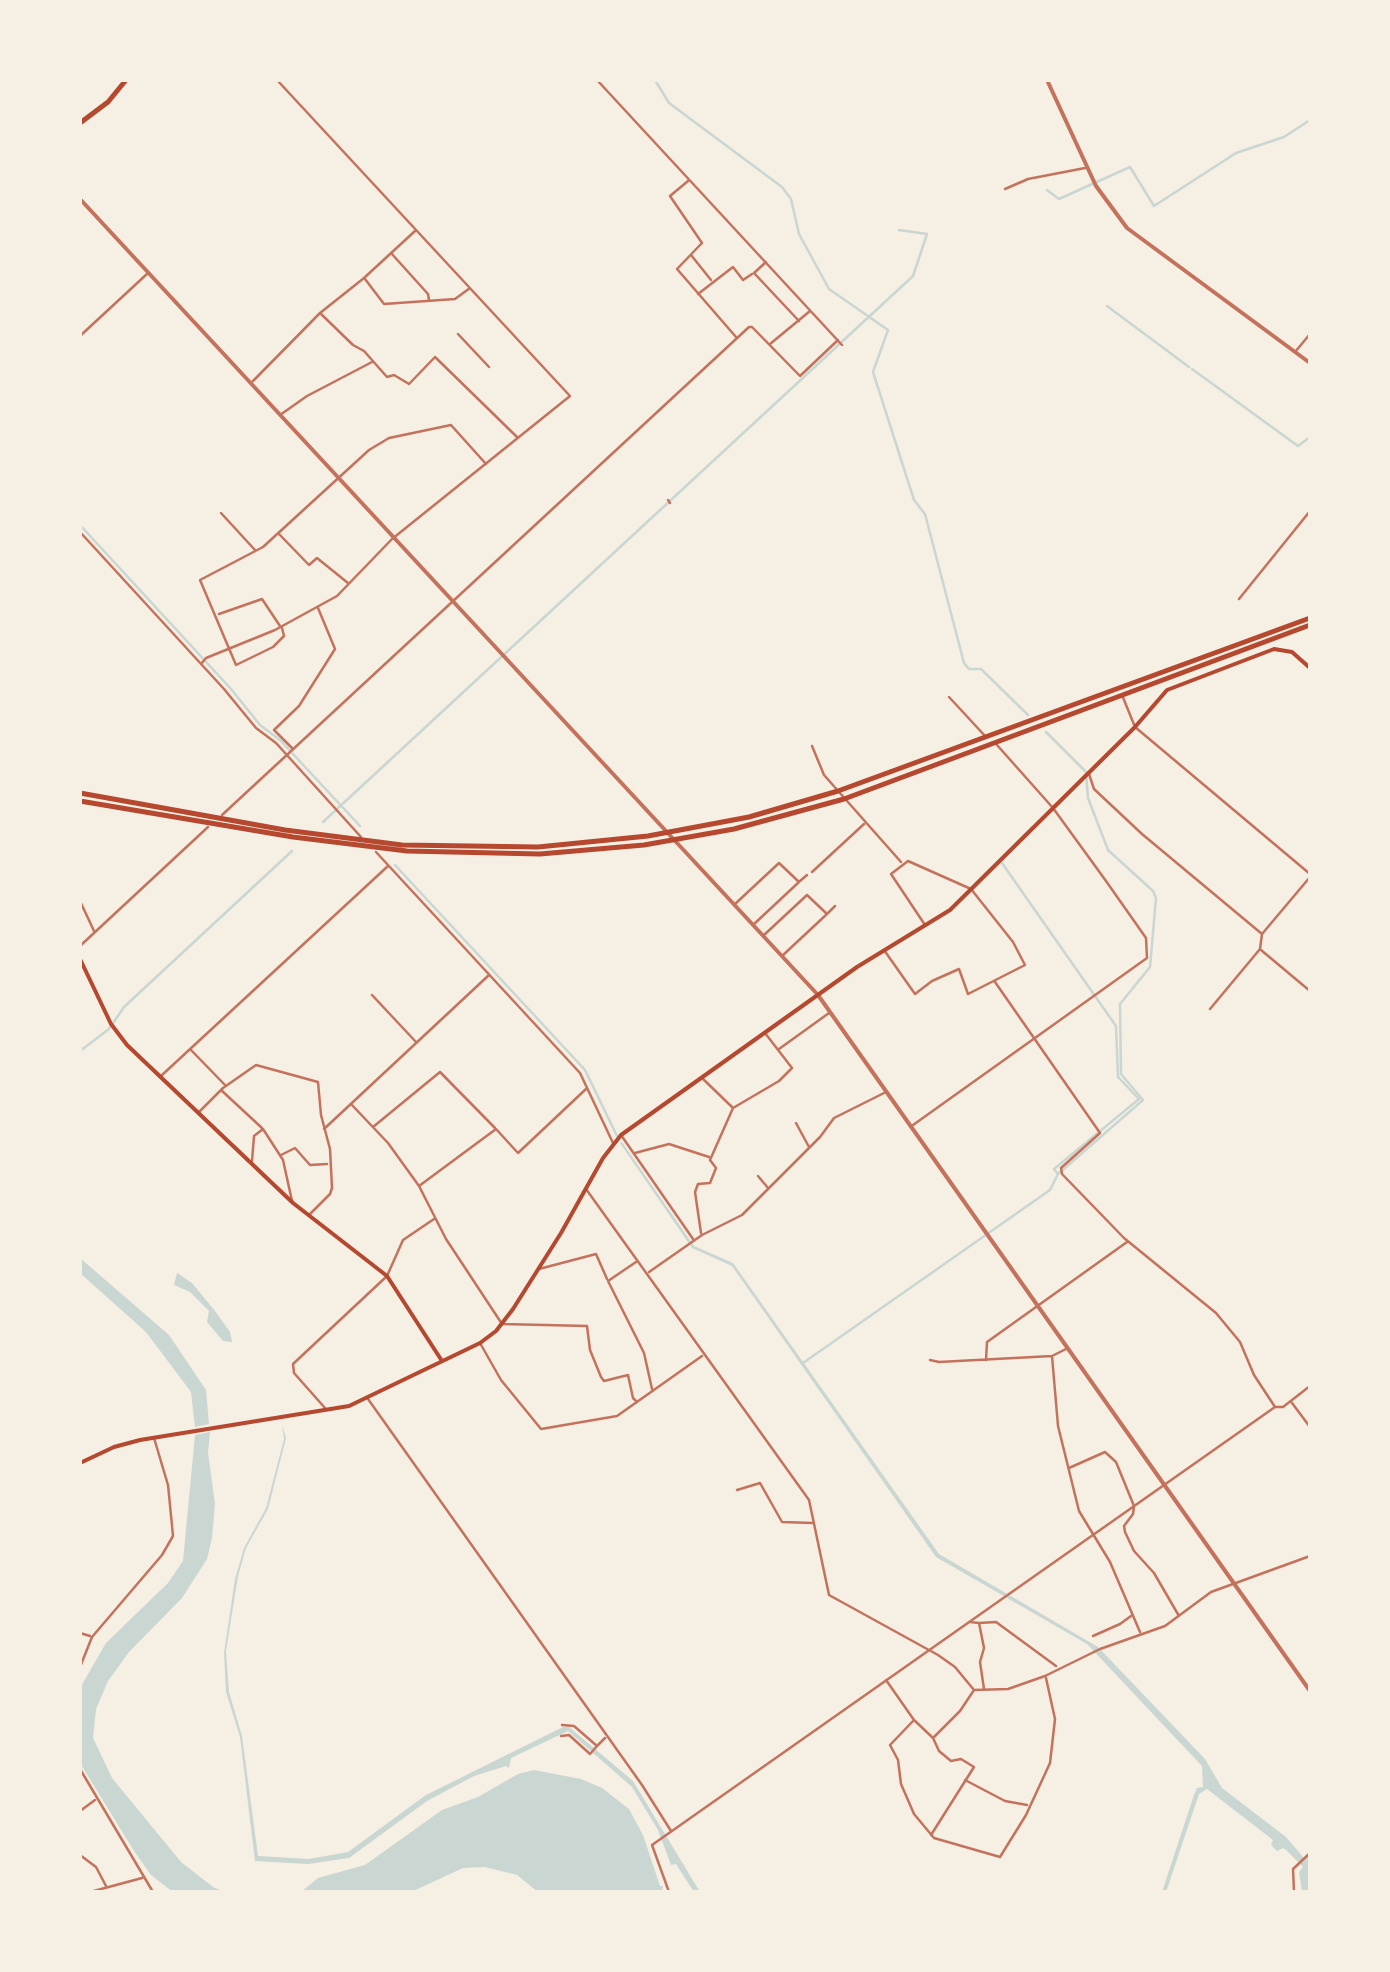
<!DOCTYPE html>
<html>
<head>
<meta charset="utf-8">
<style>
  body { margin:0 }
  #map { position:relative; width:1390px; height:1972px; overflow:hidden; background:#f6efe4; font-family:"DejaVu Sans",sans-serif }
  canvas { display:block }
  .frame { position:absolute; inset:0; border:82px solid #f6efe4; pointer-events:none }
</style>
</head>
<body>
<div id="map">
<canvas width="1390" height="1972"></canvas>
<div class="frame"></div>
</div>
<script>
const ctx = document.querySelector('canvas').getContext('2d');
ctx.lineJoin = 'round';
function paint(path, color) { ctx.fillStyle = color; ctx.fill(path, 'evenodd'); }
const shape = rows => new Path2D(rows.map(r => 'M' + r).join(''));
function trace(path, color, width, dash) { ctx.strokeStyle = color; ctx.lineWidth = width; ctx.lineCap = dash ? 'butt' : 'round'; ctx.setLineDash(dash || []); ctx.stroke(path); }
const water = shape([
  [622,1142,694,1246,733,1263,939,1554,1098,1647,1205,1759,1222,1788,1286,1837,1303,1857,1310,1856,1310,1892,1302,1892,1299,1872,1303,1867,1286,1850,1283,1848,1277,1851,1271,1845,1273,1840,1207,1789,1199,1794,1166,1892,1162,1892,1194,1795,1197,1788,1203,1787,1202,1766,1087,1644,936,1557,732,1266,692,1248,620,1143],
  [80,1258,169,1335,206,1390,209,1424,195,1427,191,1392,146,1332,80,1273],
  [177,1273,192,1283,215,1311,230,1332,232,1342,223,1341,207,1322,209,1311,190,1292,174,1285],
  [282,1425,286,1438,268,1509,246,1548,238,1576,226,1651,229,1692,242,1736,258,1856,309,1859,348,1852,426,1795,563,1727,569,1727,633,1781,700,1892,694,1892,676,1864,671,1865,658,1830,632,1787,568,1731,511,1758,509,1768,506,1766,474,1776,427,1801,349,1858,308,1864,255,1861,240,1737,226,1692,224,1653,235,1579,244,1548,266,1508,284,1439],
  [210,1432,208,1453,215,1504,212,1538,207,1559,182,1598,129,1652,108,1681,96,1709,93,1738,112,1778,181,1862,213,1887,225,1892,173,1892,151,1875,134,1851,80,1763,80,1688,106,1643,168,1583,183,1561,195,1435],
  [534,1770,581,1779,602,1788,629,1809,643,1835,660,1886,663,1886,662,1892,538,1892,517,1875,485,1867,463,1868,411,1892,301,1892,318,1878,365,1865,442,1810,478,1797,518,1774]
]);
const stream = shape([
  [655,80,669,103,782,187,791,199,799,234,829,289,888,330,873,372,914,500,925,514,964,663,969,669,981,669,1028,715],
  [1047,190,1059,199,1130,167,1154,206,1236,153,1284,137,1310,120],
  [1107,306,1189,367],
  [1192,369,1298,446,1310,437],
  [80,525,231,689,260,725,280,740,360,826],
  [1046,732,1086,772,1088,798,1108,850,1153,891,1156,898,1150,967,1120,1004,1121,1074,1143,1100,1058,1174],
  [323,822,913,276,927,234,899,230],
  [395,865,585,1070,617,1136],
  [80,1051,109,1029,124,1007,292,851],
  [803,1363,1050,1190,1058,1174,1054,1169,1139,1099,1118,1077,1116,1026,1002,863]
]);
const minor = shape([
  [597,80,842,345],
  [688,181,670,196,702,243,677,269,736,337],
  [1005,189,1028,179,1085,168],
  [391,253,428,294,429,300],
  [691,255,711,280],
  [766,262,754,273,799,321],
  [365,279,384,304,455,299,470,288],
  [698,294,733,267,743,280,752,274],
  [320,313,353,345,364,351,387,377,394,375,409,384,435,357,517,437],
  [458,334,489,367],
  [80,336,148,273],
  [770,344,810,311],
  [1295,352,1310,334],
  [253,381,320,313,364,278,415,231],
  [280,415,307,396,372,362],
  [668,500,670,503],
  [221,513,255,550],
  [80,532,224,689,256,728,276,743,361,837],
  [279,534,309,565,317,558,348,583],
  [1239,599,1310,511],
  [219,614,262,599,280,626],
  [282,628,284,636,273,647,236,665,200,580,263,547,369,450,389,438,451,425,486,464],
  [201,664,206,658,275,630,337,596,392,539,570,396,277,80],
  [1122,695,1135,727,1310,874],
  [949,697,986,737],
  [812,746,824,775,901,862],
  [292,748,274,730,299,706,335,649,318,608],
  [1089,774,1094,789,1142,834,1262,934],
  [222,815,749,327,752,327,800,376,838,340],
  [376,852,580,1073,613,1143],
  [812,872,864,824],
  [800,881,807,875],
  [80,901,94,931],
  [735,904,779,863,799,882,753,925],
  [828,913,835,906],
  [764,935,807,895,827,914,782,956],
  [80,946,208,827],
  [884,950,915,994,932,981,959,969,968,994,1025,965,1013,942,971,889,908,861,891,874,925,925],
  [1261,950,1310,991],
  [995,982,1100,1133,1061,1168,1062,1174,1124,1238,1216,1313,1240,1342,1254,1375,1275,1407],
  [372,995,416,1042],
  [1210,1009,1260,949,1262,934,1310,877],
  [190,1049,225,1085],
  [779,1049,829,1013],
  [162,1075,388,866],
  [702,1078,732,1107],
  [221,1090,262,1128],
  [351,1104,388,1143,419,1186,446,1239,502,1324,587,1326,590,1350,601,1377,604,1381,628,1375,633,1398,637,1402],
  [199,1112,223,1088,256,1065,318,1082,321,1115,330,1149,332,1188,330,1194,309,1215],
  [796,1123,809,1147],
  [913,1125,1147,958,1146,938,1106,881,1053,808,997,745],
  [373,1127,440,1072,495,1128],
  [324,1129,489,975],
  [621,1135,693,1239],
  [635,1153,669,1144,709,1157],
  [281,1155,295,1148,310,1165,327,1164],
  [252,1161,254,1136,263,1129,283,1160,292,1201],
  [758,1176,768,1188],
  [419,1186,496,1129,518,1153,586,1089],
  [586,1189,809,1500,829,1595,938,1655,955,1667,974,1690,1008,1689,1045,1676,1100,1649,1165,1626,1211,1592,1310,1556],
  [701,1233,695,1192,698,1184,710,1183,716,1168,710,1160,733,1108,779,1081,792,1068,765,1033],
  [636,1262,608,1281,644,1353,652,1389],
  [539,1269,596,1254,607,1279],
  [649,1272,702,1235,742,1215,820,1137,834,1118,886,1092],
  [480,1343,501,1380,541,1429,617,1416,702,1356],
  [1052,1356,1058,1426,1079,1511,1110,1562,1140,1632],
  [930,1360,939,1362,1052,1356,1066,1349],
  [986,1360,987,1342,1127,1242],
  [368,1399,642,1785,671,1831],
  [1292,1403,1310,1427],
  [325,1408,294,1373,293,1364,387,1276,403,1240,434,1219],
  [1069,1468,1105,1452,1116,1462,1134,1506,1133,1514,1124,1526,1125,1532,1134,1551,1154,1573,1179,1616],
  [737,1490,760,1483,782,1522,813,1523],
  [970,1622,979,1623,984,1648,980,1662,984,1689],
  [979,1623,996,1622,1056,1666],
  [80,1633,90,1636],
  [1093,1636,1120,1624,1131,1616],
  [80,1667,92,1637,162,1555,173,1536,168,1485,154,1438],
  [886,1680,914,1720,933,1738,939,1751,951,1761,961,1759,974,1767,931,1835],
  [914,1720,890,1745,898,1760,901,1784,914,1814,934,1838,1000,1857,1026,1815,1050,1763,1055,1719,1046,1678],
  [562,1725,574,1726,597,1746,605,1738],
  [561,1736,569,1735,590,1754,597,1746],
  [934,1737,960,1711,974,1690],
  [80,1769,153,1892],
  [965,1780,1005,1801,1027,1805],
  [80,1811,95,1800],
  [80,1855,96,1867,106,1886],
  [90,1892,142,1878],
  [669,1892,652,1845,1275,1407,1283,1407,1310,1386],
  [1294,1892,1293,1869,1310,1853]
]);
const tertiary = shape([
  [1047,80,1096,186,1127,228,1310,363],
  [80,199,818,995,1310,1691]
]);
const secondary = shape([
  [80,959,111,1024,127,1045,293,1203,387,1276,442,1361],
  [80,1463,114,1447,140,1440,349,1406,480,1343,496,1331,513,1309,561,1233,603,1158,621,1135,857,967,950,910,1135,727,1167,690,1274,649,1292,652,1310,668]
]);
const primary = shape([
  [80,123,108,102,126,80]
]);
const trunk = shape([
  [80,793,285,830,402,845,538,847,648,836,749,817,838,791,1310,618],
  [80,801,293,837,407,851,540,854,644,845,734,829,844,799,1310,625]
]);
paint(water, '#c9d6d2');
trace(stream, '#c9d6d2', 2.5);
trace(minor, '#c5725c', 2.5);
trace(tertiary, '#c5725c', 4);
trace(secondary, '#b5482f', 4);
trace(primary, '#b5482f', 5);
trace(trunk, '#b5482f', 5);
</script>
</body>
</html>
